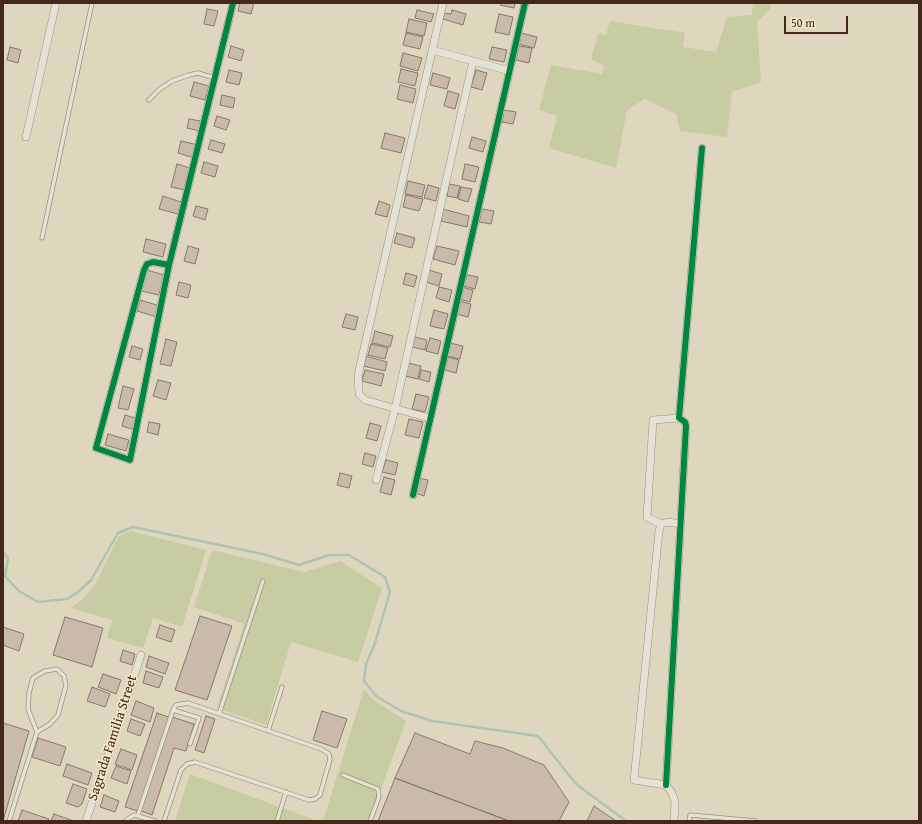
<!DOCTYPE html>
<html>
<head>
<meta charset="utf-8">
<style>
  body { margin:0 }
  #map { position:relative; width:922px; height:824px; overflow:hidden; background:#dfd7bd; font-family:"Gentium Book Plus",serif }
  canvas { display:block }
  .frame { position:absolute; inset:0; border:4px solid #45281b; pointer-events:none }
  .scale { position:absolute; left:784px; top:16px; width:64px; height:18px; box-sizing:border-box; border:2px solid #45281b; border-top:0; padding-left:5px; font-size:12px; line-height:14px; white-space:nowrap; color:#45281b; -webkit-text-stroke:3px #f4eaca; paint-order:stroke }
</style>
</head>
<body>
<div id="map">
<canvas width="922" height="824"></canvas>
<div class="frame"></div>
<div class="scale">50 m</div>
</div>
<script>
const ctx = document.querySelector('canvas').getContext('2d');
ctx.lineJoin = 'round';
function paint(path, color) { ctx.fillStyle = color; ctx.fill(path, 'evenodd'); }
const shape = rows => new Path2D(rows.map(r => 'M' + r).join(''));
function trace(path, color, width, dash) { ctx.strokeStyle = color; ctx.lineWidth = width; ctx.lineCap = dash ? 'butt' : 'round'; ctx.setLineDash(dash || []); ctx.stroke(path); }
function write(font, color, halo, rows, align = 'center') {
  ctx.font = font + ' "Gentium Book Plus",serif'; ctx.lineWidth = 3; ctx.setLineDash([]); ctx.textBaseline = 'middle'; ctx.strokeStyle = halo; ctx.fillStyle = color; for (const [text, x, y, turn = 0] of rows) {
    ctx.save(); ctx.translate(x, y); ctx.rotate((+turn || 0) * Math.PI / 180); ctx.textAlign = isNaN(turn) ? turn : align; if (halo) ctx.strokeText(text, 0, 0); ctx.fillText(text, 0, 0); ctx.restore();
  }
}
const green = shape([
  [753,3,772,3,770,9,757,22,761,82,732,92,727,137,680,131,676,114,645,99,627,110,616,168,549,148,557,116,539,110,551,65,602,74,604,66,591,59,598,33,606,35,610,21,685,33,683,47,716,52,727,17,752,15],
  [131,531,206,550,182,627,153,618,143,648,107,638,112,620,71,608,84,598,96,583,119,536],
  [212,550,304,572,340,561,382,588,358,662,291,642,266,725,217,708,244,624,194,607],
  [364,689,374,700,406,721,369,821,323,821],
  [190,774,318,821,175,821]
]);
const stream = shape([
  [3,552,8,558,5,576,19,591,38,602,67,599,78,592,91,580,118,533,133,527,263,554,299,565,329,555,349,555,385,577,390,592,374,646,366,664,364,681,376,696,401,711,432,721,538,736,576,784,626,821]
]);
const building = shape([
  [240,3,254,3,251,14,238,11,240,3],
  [501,3,515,3,514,8,500,5,501,3],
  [207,9,218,11,214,26,204,24,207,9],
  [417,10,434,14,431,22,415,18,417,10],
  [452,10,466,14,463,25,443,19,444,13,451,14,452,10],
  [499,14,513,17,509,35,495,32,499,14],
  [409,19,427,23,424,36,406,32,409,19],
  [406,33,423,37,420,49,403,45,406,33],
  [521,33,537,37,534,48,519,44,521,33],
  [231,46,244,50,241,61,228,57,231,46],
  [519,46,532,48,529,63,516,60,519,46],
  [10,47,21,50,18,63,7,60,10,47],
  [492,47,507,50,504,62,489,59,492,47],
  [403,53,422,58,418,71,400,66,403,53],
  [401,69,418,73,415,86,398,82,401,69],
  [229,70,242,73,239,85,226,82,229,70],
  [476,70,487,73,482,90,471,87,476,70],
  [433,73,450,78,447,89,430,85,433,73],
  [194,82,209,86,205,100,190,96,194,82],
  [400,85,416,89,413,103,397,99,400,85],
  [448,91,459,94,455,109,444,106,448,91],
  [222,95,235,98,233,108,220,105,222,95],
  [504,110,516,112,513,124,502,122,504,110],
  [217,116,230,120,226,130,214,126,217,116],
  [189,119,206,122,204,132,187,128,189,119],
  [385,133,405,138,401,153,381,148,385,133],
  [472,137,486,141,483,152,469,148,472,137],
  [211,140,225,144,222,153,208,149,211,140],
  [181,141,198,145,194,158,178,153,181,141],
  [204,162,218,166,215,177,201,173,204,162],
  [177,164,190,168,184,190,171,187,177,164],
  [465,164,479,167,475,182,462,179,465,164],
  [408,181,425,185,422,197,405,194,408,181],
  [449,184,460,186,457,198,447,196,449,184],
  [428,185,439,188,436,201,424,198,428,185],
  [461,187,472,189,468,202,458,199,461,187],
  [406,195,423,199,419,211,403,207,406,195],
  [163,196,181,202,178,214,159,209,163,196],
  [379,201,390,205,387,217,375,214,379,201],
  [196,206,208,209,205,220,193,216,196,206],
  [443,209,469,216,467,227,441,221,443,209],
  [482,209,494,211,491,224,479,222,482,209],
  [397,233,415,238,412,248,394,243,397,233],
  [146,239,166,244,163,257,143,252,146,239],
  [188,246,199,249,195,264,184,261,188,246],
  [437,246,459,251,455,265,433,259,437,246],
  [147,270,164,275,159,295,141,291,147,270],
  [429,270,442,274,439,286,426,282,429,270],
  [406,273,417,276,414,287,403,284,406,273],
  [467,275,478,277,475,289,464,286,467,275],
  [179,282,191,285,188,298,176,295,179,282],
  [439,287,452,290,449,302,436,298,439,287],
  [462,287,473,290,470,302,459,299,462,287],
  [140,300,160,306,157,317,137,311,140,300],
  [459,301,471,304,468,317,456,314,459,301],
  [434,310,448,314,444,329,430,326,434,310],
  [346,314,358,317,355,330,342,327,346,314],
  [375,331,393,336,390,347,372,343,375,331],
  [415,337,427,340,425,350,412,347,415,337],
  [430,338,441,341,438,354,426,351,430,338],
  [166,339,177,342,171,366,160,364,166,339],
  [450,343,463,346,460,359,447,356,450,343],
  [371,344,388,348,385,359,368,355,371,344],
  [132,346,143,349,140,360,129,357,132,346],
  [366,356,387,362,385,371,363,366,366,356],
  [448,357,459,360,456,373,445,370,448,357],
  [408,363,421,366,418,379,405,376,408,363],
  [365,370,384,374,381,386,362,381,365,370],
  [421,370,431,372,429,382,419,379,421,370],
  [158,380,171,383,166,400,153,396,158,380],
  [123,386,134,389,128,410,118,408,123,386],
  [416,394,429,397,425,412,412,409,416,394],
  [125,415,138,419,135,430,122,426,125,415],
  [409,419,423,422,419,438,405,435,409,419],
  [149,422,160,424,158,435,147,432,149,422],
  [370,423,381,426,377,441,366,438,370,423],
  [108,434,129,440,126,451,105,445,108,434],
  [365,453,376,456,373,467,362,464,365,453],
  [386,460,398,463,395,475,382,472,386,460],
  [340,473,352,476,349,488,337,485,340,473],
  [384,477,395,480,391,495,380,492,384,477],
  [418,478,428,480,424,496,415,493,418,478],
  [200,616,232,626,207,700,175,690,200,616],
  [65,617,103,628,92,667,53,655,65,617],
  [160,625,175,630,171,642,156,637,160,625],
  [3,627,24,634,19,651,3,645,3,627],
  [123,650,135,654,132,665,120,661,123,650],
  [149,656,169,663,165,674,146,667,149,656],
  [146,671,163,677,159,688,143,683,146,671],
  [103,674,121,680,116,694,98,687,103,674],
  [92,687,110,694,105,707,87,701,92,687],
  [136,701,154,708,150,722,131,715,136,701],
  [322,711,347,719,337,748,313,740,322,711],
  [157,713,169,717,138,811,125,807,157,713],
  [206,716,215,719,204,753,195,750,206,716],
  [172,717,194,724,186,751,174,748,152,815,141,811,172,717],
  [131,719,145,724,140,736,127,731,131,719],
  [3,723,29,731,3,821,3,723],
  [415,733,470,754,475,741,503,748,544,765,569,802,559,821,509,821,395,778,415,733],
  [38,738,66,747,60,766,32,757,38,738],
  [121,749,137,755,132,770,115,764,121,749],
  [67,764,92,773,88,785,63,776,67,764],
  [116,766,131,771,127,784,111,778,116,766],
  [395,778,509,821,378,821,395,778],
  [73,784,87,789,82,804,78,807,66,803,73,784],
  [104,795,119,801,115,812,100,807,104,795],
  [594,806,616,821,587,821,594,806],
  [22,810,49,819,48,821,18,821,22,810],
  [54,814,74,821,51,821,54,814]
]);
const service = shape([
  [149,100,160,89,172,81,189,75,198,73,215,78],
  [42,238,92,3],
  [219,714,263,581],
  [268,731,282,687],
  [343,775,378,789,379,797,370,821],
  [138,815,173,710,199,718,190,744],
  [9,821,37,732,50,724,58,715,66,685,64,676,57,669,45,671,33,678,29,693,28,709,37,732],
  [125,821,134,815,155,821],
  [164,821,181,770,187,764,195,762,309,800,315,799,320,795,330,759,329,754,321,749,188,703,176,705,173,710],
  [277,821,286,792],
  [689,821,690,815,756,821]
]);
const minor = shape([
  [432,50,510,71],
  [26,137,56,3],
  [169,265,153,262,147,264,144,270,96,448,130,460,169,265,233,3],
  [429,418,365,400,359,394,358,375,443,3],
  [376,480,395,409,473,61],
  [413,495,525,3],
  [661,524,647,517,653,420,679,418],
  [666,785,686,426,685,422,679,418,702,148],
  [86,821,141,655],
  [674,821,675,802,672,793,666,785,634,780,659,531,661,524,668,522,681,524]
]);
const cycleway = shape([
  [169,265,153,262,147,264,144,270,96,448,130,460,169,265,233,3],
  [413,495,525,3],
  [666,785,686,426,685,422,679,418,702,148]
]);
const streetNames = [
  ["Sagrada Familia Street",113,738,-72]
];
paint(green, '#c7cca3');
trace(stream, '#aec4b3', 2.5);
paint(building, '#cabaaa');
trace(building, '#837a6c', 1);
trace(service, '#999180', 5);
trace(minor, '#999180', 8);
trace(service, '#e5e1d4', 3.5);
trace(minor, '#e5e1d4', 7);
trace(cycleway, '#00873e', 6);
write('14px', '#45281b', '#f4eaca', streetNames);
</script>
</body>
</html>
